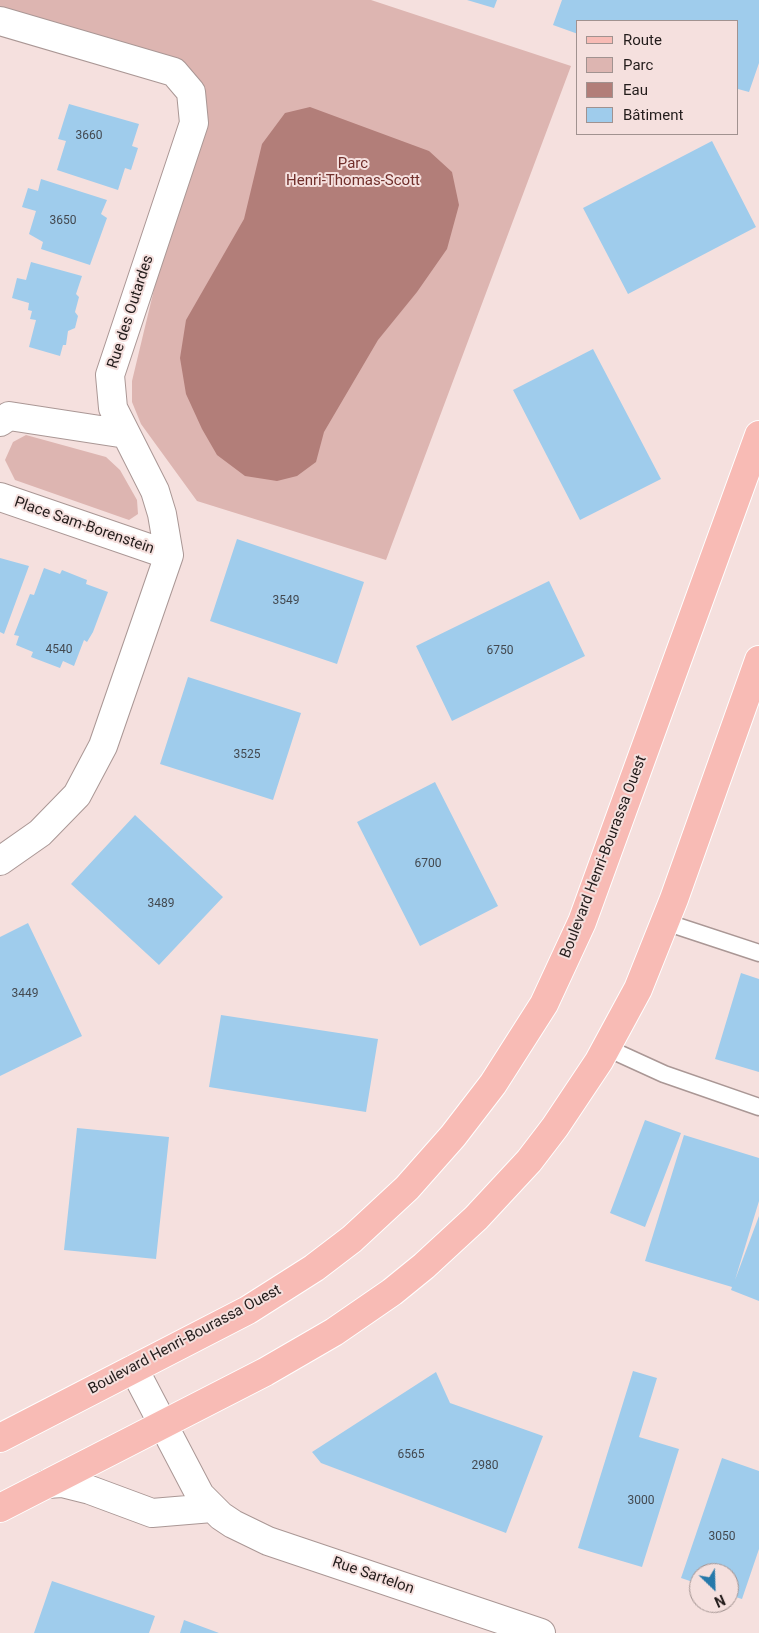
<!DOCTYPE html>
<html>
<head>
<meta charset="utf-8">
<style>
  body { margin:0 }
  #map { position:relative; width:759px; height:1633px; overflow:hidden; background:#f5e0de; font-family:Roboto,sans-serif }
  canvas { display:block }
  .legend { position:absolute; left:576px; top:20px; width:162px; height:115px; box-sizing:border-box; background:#f5e0de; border:1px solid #a19290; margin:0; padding:6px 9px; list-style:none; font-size:15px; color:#241d1c }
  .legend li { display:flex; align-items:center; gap:10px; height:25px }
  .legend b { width:25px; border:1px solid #a19290 }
  .north { position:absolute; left:689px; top:1563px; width:50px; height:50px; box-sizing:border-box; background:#f5e0de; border:1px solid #a19290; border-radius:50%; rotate:156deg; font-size:14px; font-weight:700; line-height:20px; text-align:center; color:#241d1c }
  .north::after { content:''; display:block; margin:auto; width:18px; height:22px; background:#2679aa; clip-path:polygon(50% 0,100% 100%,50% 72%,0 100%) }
</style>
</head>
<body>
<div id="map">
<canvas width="759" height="1633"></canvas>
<ul class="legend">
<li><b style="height:6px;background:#f8bbb5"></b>Route</li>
<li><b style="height:14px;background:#ddb5b1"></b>Parc</li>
<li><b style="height:14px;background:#b27e79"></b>Eau</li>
<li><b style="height:14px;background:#9fccec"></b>Bâtiment</li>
</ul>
<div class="north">N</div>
</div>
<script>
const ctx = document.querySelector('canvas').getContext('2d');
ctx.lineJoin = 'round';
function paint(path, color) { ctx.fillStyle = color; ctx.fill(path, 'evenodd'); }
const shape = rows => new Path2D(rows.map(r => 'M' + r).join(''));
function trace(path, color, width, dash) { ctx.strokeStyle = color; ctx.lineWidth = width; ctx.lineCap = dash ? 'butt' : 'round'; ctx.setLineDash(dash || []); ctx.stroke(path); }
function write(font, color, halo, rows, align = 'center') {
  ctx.font = font + ' Roboto,sans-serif'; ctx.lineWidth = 4; ctx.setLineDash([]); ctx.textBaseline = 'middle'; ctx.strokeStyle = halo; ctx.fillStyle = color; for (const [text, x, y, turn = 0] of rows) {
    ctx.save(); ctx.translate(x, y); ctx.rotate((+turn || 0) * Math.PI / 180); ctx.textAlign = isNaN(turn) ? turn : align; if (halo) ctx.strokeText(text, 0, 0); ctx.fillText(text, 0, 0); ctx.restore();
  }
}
const green = shape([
  [0,0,371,0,571,66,386,560,197,501,141,424,132,402,132,381,194,123,191,92,0,21],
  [26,435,106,457,120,470,137,500,138,514,129,520,15,480,5,460,13,442]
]);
const water = shape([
  [310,107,429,151,452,172,459,205,447,249,417,292,378,340,324,432,316,462,297,476,277,481,245,476,217,455,202,429,186,394,180,358,186,320,244,219,262,144,285,113]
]);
const building = shape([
  [467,0,497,0,494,8],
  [562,0,759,0,759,63,749,92,738,89,738,21,578,21,578,34,553,25],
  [69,104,139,124,132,146,138,148,131,170,125,168,118,190,57,170,66,141,58,139],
  [712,141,756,227,628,294,583,208],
  [41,179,107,200,101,214,107,218,90,265,41,249,43,242,29,234,36,211,22,207,28,188,38,191],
  [31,262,82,276,76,294,79,297,75,312,78,316,75,328,68,331,66,345,63,345,60,356,29,347,36,320,30,319,32,311,28,310,29,303,12,298,17,278,26,280],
  [593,349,661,479,580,520,513,390],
  [237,539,364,582,337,664,210,621],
  [0,558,29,566,4,634,0,632],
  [44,568,60,574,62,570,87,580,86,584,108,592,93,632,87,642,84,640,74,666,63,661,60,668,31,657,33,652,16,645,19,636,14,635,30,594,34,595],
  [549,581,585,656,452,721,416,646],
  [188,677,301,713,273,800,160,764],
  [435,782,498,906,420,946,357,822],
  [135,815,223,897,159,965,71,884],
  [28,923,82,1036,0,1076,0,937],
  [741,973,759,979,759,1072,715,1059],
  [221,1015,378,1039,366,1112,209,1087],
  [645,1120,681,1133,645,1227,610,1213],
  [77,1128,169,1137,156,1259,64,1250],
  [684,1135,759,1158,759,1201,735,1280,759,1216,759,1301,731,1290,732,1287,645,1261],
  [633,1371,657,1378,639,1437,679,1449,642,1567,578,1548],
  [436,1372,450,1403,543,1436,506,1533,321,1463,312,1452],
  [722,1458,759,1471,759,1549,742,1599,729,1595,729,1573,699,1573,699,1584,681,1578],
  [52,1581,155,1616,149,1633,34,1633],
  [184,1620,219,1633,180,1633]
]);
const lane = shape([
  [665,922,759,953],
  [607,1048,664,1074,759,1107]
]);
const street = shape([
  [0,21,174,72,191,92,194,123,110,375,113,408,155,491,162,514,169,555,103,746,77,795,40,833,0,861],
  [0,422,9,416,126,434],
  [0,497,169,555],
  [134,1369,200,1495,221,1516,233,1524,268,1541,541,1633],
  [47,1484,62,1483,90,1490,152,1513,212,1508]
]);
const primary = shape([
  [0,1438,248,1310,314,1268,352,1239,407,1188,453,1136,493,1084,544,1004,582,922,759,435],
  [0,1508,265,1372,334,1332,392,1292,424,1266,476,1218,529,1161,555,1127,599,1061,638,989,674,899,759,660]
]);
const numberNames = [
  ["3660",89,136],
  ["3650",63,221],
  ["3549",286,601],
  ["4540",59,650],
  ["6750",500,651],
  ["3525",247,755],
  ["6700",428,864],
  ["3489",161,904],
  ["3449",25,994],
  ["6565",411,1455],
  ["2980",485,1466],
  ["3000",641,1501],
  ["3050",722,1537]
];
const parkNames = [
  ["Parc",353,164],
  ["Henri-Thomas-Scott",353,181]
];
const streetNames = [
  ["Rue des Outardes",131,312,-72],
  ["Place Sam-Borenstein",84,526,19],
  ["Boulevard Henri-Bourassa Ouest",604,857,-69],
  ["Boulevard Henri-Bourassa Ouest",185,1340,-28],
  ["Rue Sartelon",373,1576,19]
];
paint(green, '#ddb5b1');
paint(water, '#b27e79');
paint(building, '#9fccec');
trace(lane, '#aa9795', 19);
trace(street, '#aa9795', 30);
trace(primary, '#fff', 30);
trace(lane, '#fff', 16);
trace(street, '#fff', 28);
trace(primary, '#f8bbb5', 28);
write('12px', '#434950', null, numberNames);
write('15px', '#712f2b', '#f5e0de', parkNames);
write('15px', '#241d1c', '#f5e0de', streetNames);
</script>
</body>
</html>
